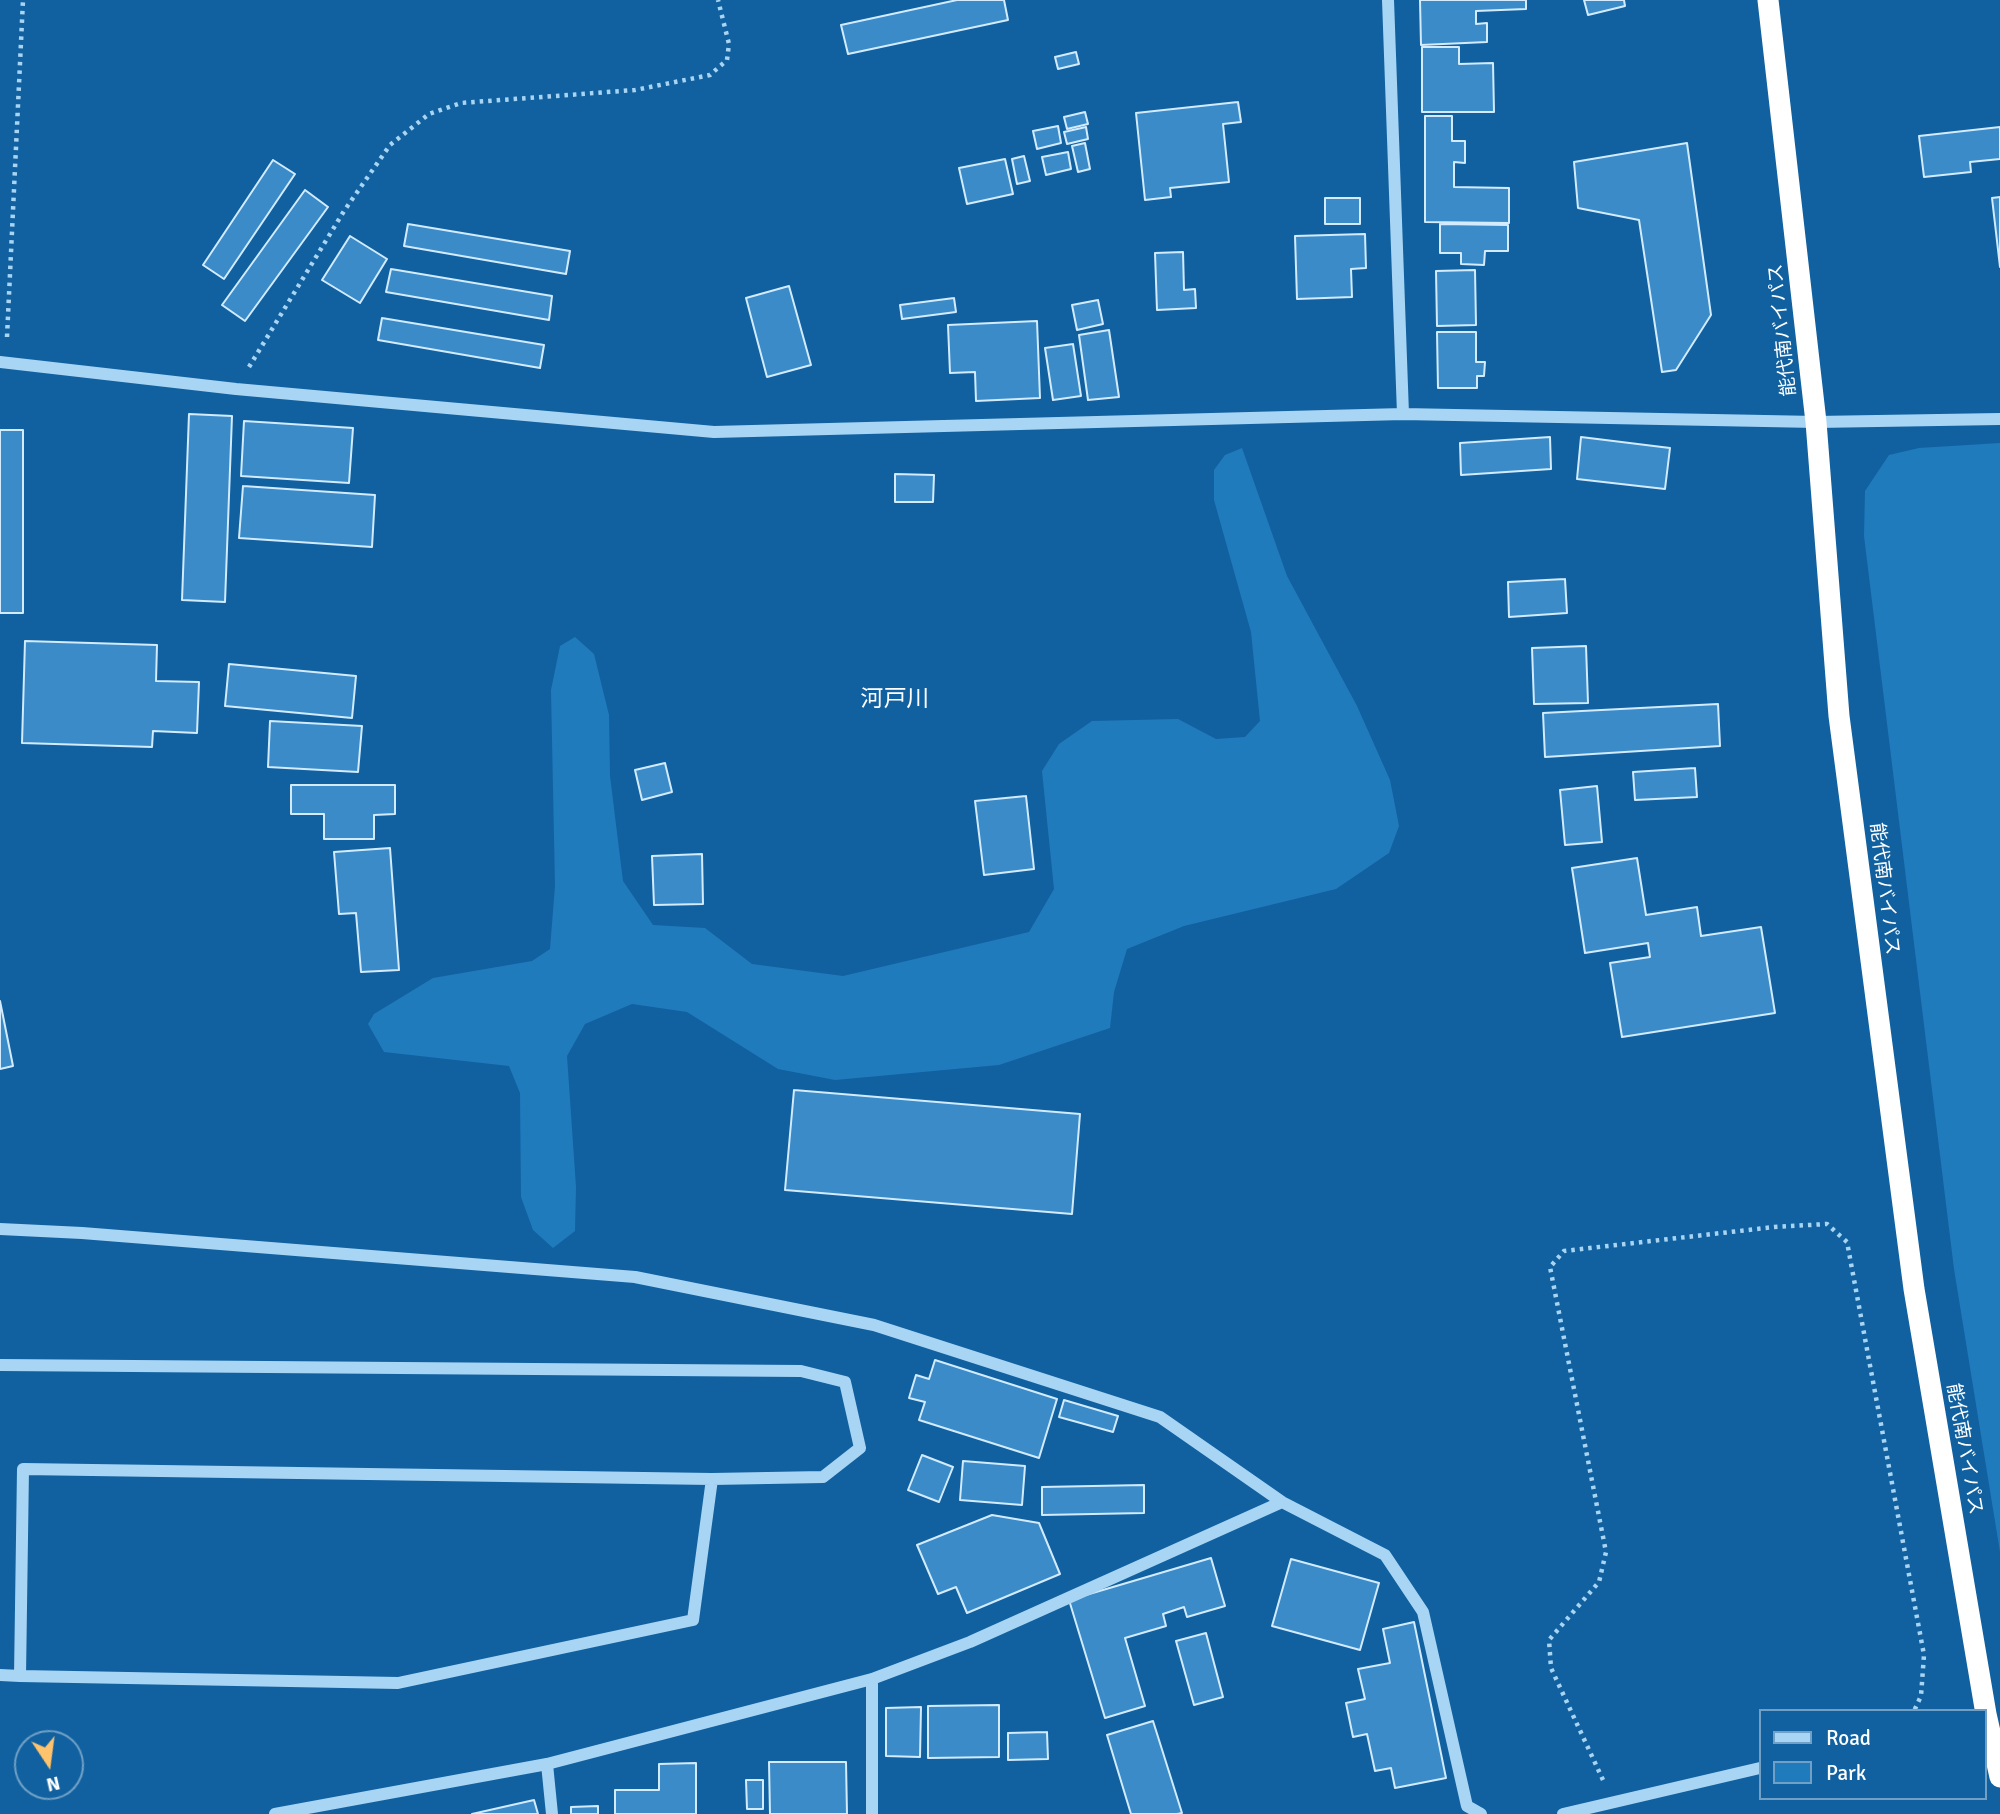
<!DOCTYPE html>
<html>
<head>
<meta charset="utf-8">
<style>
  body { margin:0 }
  #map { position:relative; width:2000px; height:1814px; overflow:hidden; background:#1161a0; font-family:Signika,sans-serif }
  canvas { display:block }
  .legend { position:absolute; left:1759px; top:1709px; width:228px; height:91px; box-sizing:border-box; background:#1161a0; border:2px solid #70a0c6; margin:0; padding:9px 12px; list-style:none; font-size:21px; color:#fff }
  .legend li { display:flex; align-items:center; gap:14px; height:35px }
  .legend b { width:35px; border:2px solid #70a0c6 }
  .north { position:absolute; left:14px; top:1730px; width:70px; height:70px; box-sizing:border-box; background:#1161a0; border:2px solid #70a0c6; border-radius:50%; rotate:167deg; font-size:19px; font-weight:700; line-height:28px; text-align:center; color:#fff }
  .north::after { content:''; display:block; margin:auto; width:24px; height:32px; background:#ffc26d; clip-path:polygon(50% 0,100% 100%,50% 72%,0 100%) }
</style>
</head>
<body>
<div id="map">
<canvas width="2000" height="1814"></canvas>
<ul class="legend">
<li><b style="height:9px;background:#a9d5f5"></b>Road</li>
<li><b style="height:19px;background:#207bbd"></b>Park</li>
</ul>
<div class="north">N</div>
</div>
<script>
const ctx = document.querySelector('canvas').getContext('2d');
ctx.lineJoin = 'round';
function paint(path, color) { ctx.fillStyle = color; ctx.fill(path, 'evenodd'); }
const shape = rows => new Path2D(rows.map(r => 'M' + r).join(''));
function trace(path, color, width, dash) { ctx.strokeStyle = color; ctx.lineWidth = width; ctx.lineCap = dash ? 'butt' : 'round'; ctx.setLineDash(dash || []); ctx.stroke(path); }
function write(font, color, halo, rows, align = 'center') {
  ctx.font = font + ' Signika,"Noto Sans JP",sans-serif'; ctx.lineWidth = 5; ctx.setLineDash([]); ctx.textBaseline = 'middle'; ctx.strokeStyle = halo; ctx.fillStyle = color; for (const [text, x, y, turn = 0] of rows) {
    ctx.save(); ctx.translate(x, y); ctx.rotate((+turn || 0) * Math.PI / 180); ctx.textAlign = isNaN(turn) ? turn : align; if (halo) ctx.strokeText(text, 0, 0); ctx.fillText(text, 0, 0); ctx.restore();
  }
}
const green = shape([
  [2000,443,2000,1552,1954,1269,1864,536,1865,491,1889,455,1919,448],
  [1242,448,1287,576,1357,706,1390,780,1399,826,1389,853,1336,889,1184,926,1127,949,1114,992,1110,1028,999,1065,835,1080,778,1069,687,1012,632,1004,585,1024,567,1056,576,1187,575,1231,553,1248,533,1230,521,1197,520,1093,509,1066,384,1052,368,1024,374,1014,433,978,532,961,550,949,555,886,551,690,560,646,575,637,594,654,609,715,610,776,623,881,653,925,705,928,752,964,843,976,1029,932,1054,889,1042,771,1059,744,1092,721,1178,719,1216,739,1245,737,1260,721,1251,632,1214,500,1214,470,1225,455]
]);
const building = shape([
  [957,0,1004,0,1008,20,848,54,841,25,957,0],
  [1420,0,1526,0,1526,9,1476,11,1476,24,1487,23,1487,42,1421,45,1420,0],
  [1584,0,1624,0,1625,6,1588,15,1584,0],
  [1422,47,1459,47,1459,64,1493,63,1494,112,1422,112,1422,47],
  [1076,52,1079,64,1058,69,1055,57,1076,52],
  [1238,102,1241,122,1223,124,1229,182,1170,188,1171,197,1145,200,1136,113,1238,102],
  [1085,112,1088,124,1067,129,1064,117,1085,112],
  [1425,116,1452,116,1452,141,1465,141,1465,163,1454,162,1454,187,1509,188,1509,223,1425,222,1425,116],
  [1058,126,1061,143,1037,149,1033,131,1058,126],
  [1086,127,1088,139,1067,144,1064,132,1086,127],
  [2000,127,2000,159,1970,162,1971,172,1924,177,1919,136,2000,127],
  [1085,143,1090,169,1078,172,1072,146,1085,143],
  [1687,143,1711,315,1676,370,1662,372,1639,220,1578,208,1574,162,1687,143],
  [1068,152,1071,169,1046,175,1042,157,1068,152],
  [1024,156,1030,181,1017,184,1012,159,1024,156],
  [1005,159,1013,194,967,204,959,168,1005,159],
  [273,160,295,174,224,279,203,265,273,160],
  [305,190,328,207,245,321,222,305,305,190],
  [2000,197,2000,267,1992,198,2000,197],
  [1325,198,1360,198,1360,224,1325,224,1325,198],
  [408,224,570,251,566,274,404,246,408,224],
  [1440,224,1508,225,1508,251,1485,251,1484,265,1461,264,1461,253,1440,253,1440,224],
  [1365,234,1366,268,1351,269,1352,297,1297,299,1295,236,1365,234],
  [350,236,387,259,360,303,322,280,350,236],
  [1183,252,1184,290,1195,289,1196,308,1157,310,1155,253,1183,252],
  [391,269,552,296,549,320,386,292,391,269],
  [1475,270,1476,325,1437,326,1436,271,1475,270],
  [789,286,811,365,767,377,746,298,789,286],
  [954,298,956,312,902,319,900,305,954,298],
  [1098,300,1103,324,1077,330,1072,305,1098,300],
  [382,318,544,345,540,368,378,340,382,318],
  [1037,321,1040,398,976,401,975,372,950,373,948,325,1037,321],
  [1109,330,1119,397,1088,400,1079,335,1109,330],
  [1437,332,1476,332,1476,362,1485,362,1484,376,1477,376,1477,388,1438,388,1437,332],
  [1073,344,1081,396,1053,400,1045,348,1073,344],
  [189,414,232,416,225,602,182,600,189,414],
  [244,421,353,428,349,483,241,476,244,421],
  [0,430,23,430,23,613,0,613,0,430],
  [1550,437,1551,469,1461,475,1460,443,1550,437],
  [1581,437,1670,448,1665,489,1577,479,1581,437],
  [895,474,934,475,933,502,895,502,895,474],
  [243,486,375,495,372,547,239,538,243,486],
  [1565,579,1567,613,1509,617,1508,582,1565,579],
  [25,641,157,645,156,681,199,682,197,733,153,731,152,747,22,743,25,641],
  [1586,646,1588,703,1534,704,1532,648,1586,646],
  [229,664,356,676,352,718,225,706,229,664],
  [1718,704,1720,746,1545,757,1543,713,1718,704],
  [270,721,362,726,358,772,268,767,270,721],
  [665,763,672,792,642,800,635,770,665,763],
  [1695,768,1697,797,1635,800,1633,772,1695,768],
  [291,785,395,785,395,814,374,815,374,839,324,839,324,814,291,814,291,785],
  [1597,786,1602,842,1565,845,1560,790,1597,786],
  [1026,796,1034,869,984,875,975,801,1026,796],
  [390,848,399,970,361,972,356,913,339,914,334,852,390,848],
  [702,854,703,904,654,905,652,856,702,854],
  [1637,858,1646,915,1697,907,1701,936,1761,927,1775,1013,1622,1037,1610,963,1650,957,1648,943,1585,953,1572,868,1637,858],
  [0,1001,13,1066,0,1069,0,1001],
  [794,1090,1080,1114,1072,1214,785,1190,794,1090],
  [935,1360,1057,1399,1039,1458,919,1420,925,1402,909,1398,916,1375,929,1379,935,1360],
  [1064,1400,1118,1416,1113,1432,1059,1417,1064,1400],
  [922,1455,953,1467,939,1502,908,1490,922,1455],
  [963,1461,1025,1466,1022,1505,960,1500,963,1461],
  [1144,1485,1144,1513,1042,1515,1042,1487,1144,1485],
  [992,1515,1039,1523,1060,1574,967,1613,956,1587,938,1594,917,1545,992,1515],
  [1211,1558,1225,1606,1187,1617,1184,1607,1163,1614,1166,1626,1125,1638,1145,1706,1105,1718,1069,1600,1211,1558],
  [1291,1559,1379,1583,1360,1650,1272,1626,1291,1559],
  [1414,1622,1446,1778,1395,1788,1391,1768,1375,1771,1367,1734,1353,1737,1346,1703,1365,1699,1358,1669,1390,1663,1383,1629,1414,1622],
  [1206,1633,1223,1697,1194,1705,1176,1641,1206,1633],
  [999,1705,999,1757,928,1758,928,1706,999,1705],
  [921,1707,920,1757,886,1756,886,1708,921,1707],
  [1153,1721,1182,1813,1177,1814,1131,1814,1107,1735,1153,1721],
  [1047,1732,1048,1759,1008,1760,1008,1733,1047,1732],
  [769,1762,846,1762,847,1814,770,1814,769,1762],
  [696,1763,696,1814,615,1814,615,1790,659,1790,659,1764,696,1763],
  [746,1780,763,1780,763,1809,747,1809,746,1780],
  [534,1800,538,1814,472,1814,534,1800],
  [598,1806,598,1814,571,1814,571,1807,598,1806]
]);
const path = shape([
  [7,337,23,0],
  [249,367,344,211,390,145,429,114,461,103,635,90,710,75,727,60,729,44,718,0],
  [1603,1780,1551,1668,1549,1640,1599,1582,1606,1552,1550,1267,1564,1251,1774,1227,1827,1224,1847,1242,1924,1655,1921,1696,1914,1711]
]);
const minor = shape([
  [1388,0,1403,414],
  [0,362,236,389,714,432,1403,414,1816,422,2000,419],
  [0,1229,82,1233,635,1277,874,1325,1160,1417,1282,1502,1385,1555,1423,1612,1467,1806,1481,1814],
  [0,1365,801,1371,845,1382,860,1448,823,1477,712,1479],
  [0,1675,20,1676,398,1683,693,1620,712,1479,23,1469,20,1676],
  [547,1764,552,1814],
  [275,1814,547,1764,872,1679,970,1642,1282,1502],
  [872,1814,872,1679],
  [1563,1814,1760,1768]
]);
const highway = shape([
  [1768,0,1816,422,1839,716,1914,1289,1986,1714,2000,1777]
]);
const streetNames = [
  ["能代南バイパス",1783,330,-96],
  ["能代南バイパス",1884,889,83],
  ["能代南バイパス",1964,1449,80]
];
const quarterNames = [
  ["河戸川",895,700]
];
paint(green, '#207bbd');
paint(building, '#3a8bc7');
trace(building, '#d2ebfe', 2);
trace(path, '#a9d5f5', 4.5, [3.5, 5]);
trace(minor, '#a9d5f5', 12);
trace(highway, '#fff', 21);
write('19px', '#fff', '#1161a0', streetNames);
write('23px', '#fff', '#1161a0', quarterNames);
</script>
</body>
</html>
